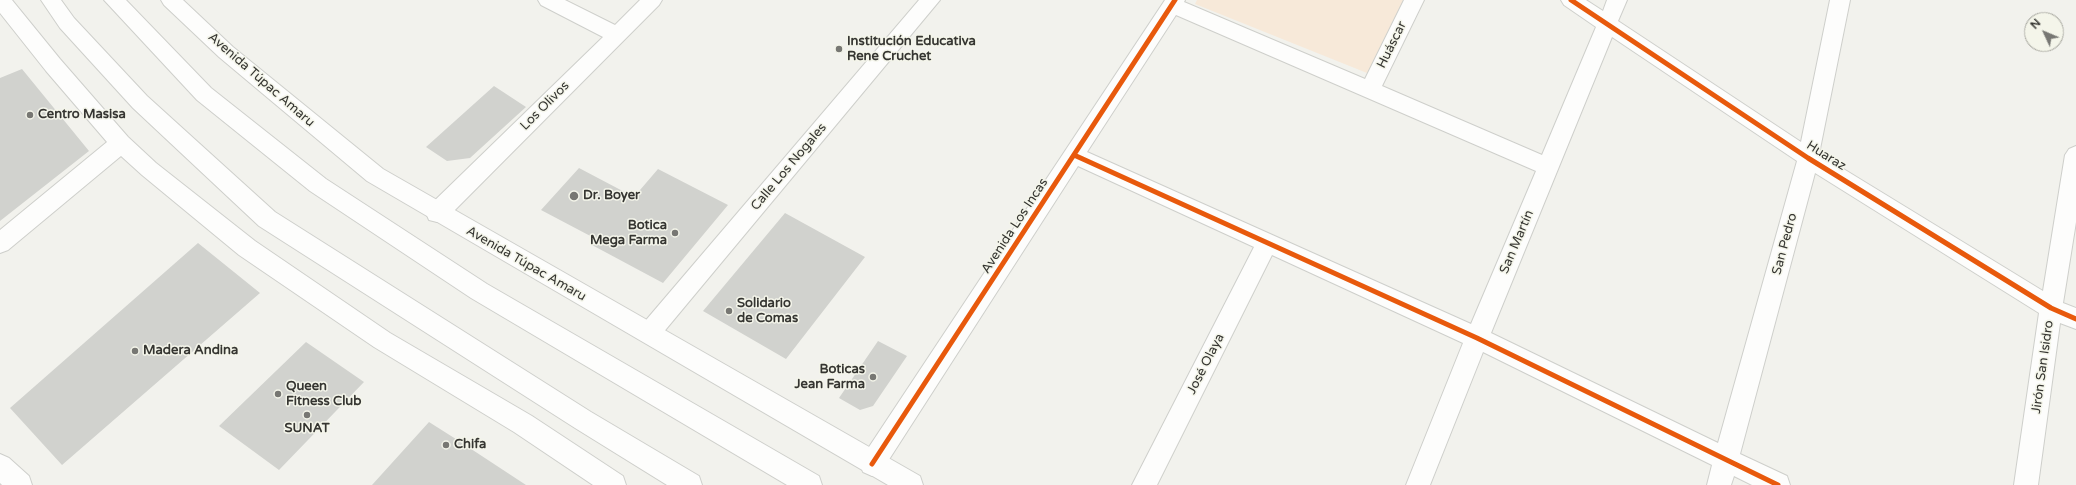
<!DOCTYPE html>
<html>
<head>
<meta charset="utf-8">
<style>
  body { margin:0 }
  #map { position:relative; width:2076px; height:485px; overflow:hidden; background:#f2f2ed; font-family:"Varela Round",sans-serif }
  canvas { display:block }
  .north { position:absolute; left:2024px; top:12px; width:40px; height:40px; box-sizing:border-box; background:#f4f5ea; border:1px solid #a8a8a0; border-radius:50%; rotate:314deg; font-size:11px; font-weight:700; line-height:16px; text-align:center; color:#353531 }
  .north::after { content:''; display:block; margin:auto; width:14px; height:18px; background:#777773; clip-path:polygon(50% 0,100% 100%,50% 72%,0 100%) }
</style>
</head>
<body>
<div id="map">
<canvas width="2076" height="485"></canvas>
<div class="north">N</div>
</div>
<script>
const ctx = document.querySelector('canvas').getContext('2d');
ctx.lineJoin = 'round';
function paint(path, color) { ctx.fillStyle = color; ctx.fill(path, 'evenodd'); }
const shape = rows => new Path2D(rows.map(r => 'M' + r).join(''));
function trace(path, color, width, dash) { ctx.strokeStyle = color; ctx.lineWidth = width; ctx.lineCap = dash ? 'butt' : 'round'; ctx.setLineDash(dash || []); ctx.stroke(path); }
function write(font, color, halo, rows, align = 'center') {
  ctx.font = font + ' "Varela Round",sans-serif'; ctx.lineWidth = 3; ctx.setLineDash([]); ctx.textBaseline = 'middle'; ctx.strokeStyle = halo; ctx.fillStyle = color; for (const [text, x, y, turn = 0] of rows) {
    ctx.save(); ctx.translate(x, y); ctx.rotate((+turn || 0) * Math.PI / 180); ctx.textAlign = isNaN(turn) ? turn : align; if (halo) ctx.strokeText(text, 0, 0); ctx.fillText(text, 0, 0); ctx.restore();
  }
}
const green = shape([
  [1197,0,1407,0,1372,75,1195,4]
]);
const building = shape([
  [22,69,89,151,0,221,0,78],
  [494,86,526,107,470,158,447,161,426,147],
  [579,168,634,197,658,169,728,205,663,283,592,245,596,239,541,210],
  [785,213,865,257,786,359,703,311],
  [198,243,260,293,62,465,10,408],
  [878,341,907,356,873,406,860,410,839,398],
  [306,342,364,382,279,470,219,426],
  [429,422,459,441,526,485,372,485]
]);
const street = shape([
  [538,0,565,0,615,25,640,0,662,0,659,5,445,220,437,222,429,220,426,213,429,206,603,37,541,5,538,0],
  [919,0,940,0,657,340,649,343,641,340,637,333,641,326,919,0],
  [1165,0,1185,0,1184,2,1365,79,1404,0,1424,0,1382,86,1542,155,1596,27,1564,5,1561,0,1586,0,1603,11,1607,0,1627,0,1618,21,1801,142,1830,0,1850,0,1819,154,2043,291,2065,155,2069,149,2076,146,2076,222,2063,303,2076,308,2076,329,2060,323,2038,485,2014,485,2039,313,1815,173,1740,454,1787,476,1790,485,1752,485,1734,476,1731,485,1707,485,1712,465,1483,352,1430,485,1406,485,1463,343,1272,255,1157,485,1132,485,1254,247,1078,166,881,472,872,476,863,472,860,464,863,456,1165,0],
  [1176,15,1536,171,1471,324,1087,152,1176,15],
  [1612,37,1797,161,1718,443,1491,333,1612,37],
  [0,454,9,458,29,476,32,485,2,485,0,483,0,454]
]);
const secondary = shape([
  [0,0,12,0,60,59,128,137,156,163,255,241,390,333,532,416,623,476,626,485,593,485,514,432,374,347,239,255,142,175,121,156,8,250,0,253,0,230,107,142,46,71,0,13,0,0],
  [161,0,183,0,233,47,383,169,920,476,923,485,888,485,367,181,219,57,164,5,161,0]
]);
const highway = shape([
  [41,0,61,0,74,18,147,96,275,212,591,412,699,476,702,485,667,485,575,428,259,226,133,108,60,28,41,0],
  [104,0,126,0,211,88,326,179,487,284,819,476,822,485,787,485,471,298,310,191,197,100,104,0]
]);
const cycleway = shape([
  [1571,0,1808,158,2051,308,2076,319],
  [1074,155,1477,338,1778,485],
  [872,464,1175,0]
]);
const markers = [
  [839,49,4,"#777773"],
  [30,115,4,"#777773"],
  [574,196,5,"#777773"],
  [675,233,4,"#777773"],
  [729,311,4,"#777773"],
  [135,351,4,"#777773"],
  [873,377,4,"#777773"],
  [278,394,4,"#777773"],
  [307,415,4,"#777773"],
  [446,445,4,"#777773"]
];
const poiNames = [
  ["Institución Educativa",847,42],
  ["Rene Cruchet",847,57],
  ["Centro Masisa",38,115],
  ["Dr. Boyer",583,196],
  ["Botica",667,226,"right"],
  ["Mega Farma",667,241,"right"],
  ["Solidario",737,304],
  ["de Comas",737,319],
  ["Madera Andina",143,351],
  ["Boticas",865,370,"right"],
  ["Jean Farma",865,385,"right"],
  ["Queen",286,387],
  ["Fitness Club",286,402],
  ["SUNAT",307,429,"center"],
  ["Chifa",454,445]
];
const streetNames = [
  ["Huáscar",1392,45,-64],
  ["Avenida Túpac Amaru",261,80,41],
  ["Los Olivos",545,106,-45],
  ["Huaraz",1826,156,32],
  ["Calle Los Nogales",789,167,-50],
  ["Avenida Los Incas",1015,226,-57],
  ["San Martín",1517,242,-67],
  ["San Pedro",1785,244,-75],
  ["Avenida Túpac Amaru",526,264,30],
  ["José Olaya",1206,364,-63],
  ["Jirón San Isidro",2043,367,-82]
];
paint(green, '#f7e9d9');
paint(building, '#d1d2ce');
trace(street, '#cecfcb', 2);
trace(secondary, '#cecfcb', 2);
trace(highway, '#cecfcb', 2);
paint(street, '#fdfdfc');
paint(secondary, '#fdfdfc');
paint(highway, '#fdfdfc');
trace(cycleway, '#e8590c', 5);
for (const [x, y, r, color] of markers) { const dot = new Path2D(); dot.arc(x, y, r, 0, 2 * Math.PI); ctx.fillStyle = color; ctx.fill(dot); trace(dot, '#f4f5ea', 1.5); }
write('bold 13px', '#353531', '#f4f5ea', poiNames, 'left');
write('13px', '#353531', '#f4f5ea', streetNames);
</script>
</body>
</html>
